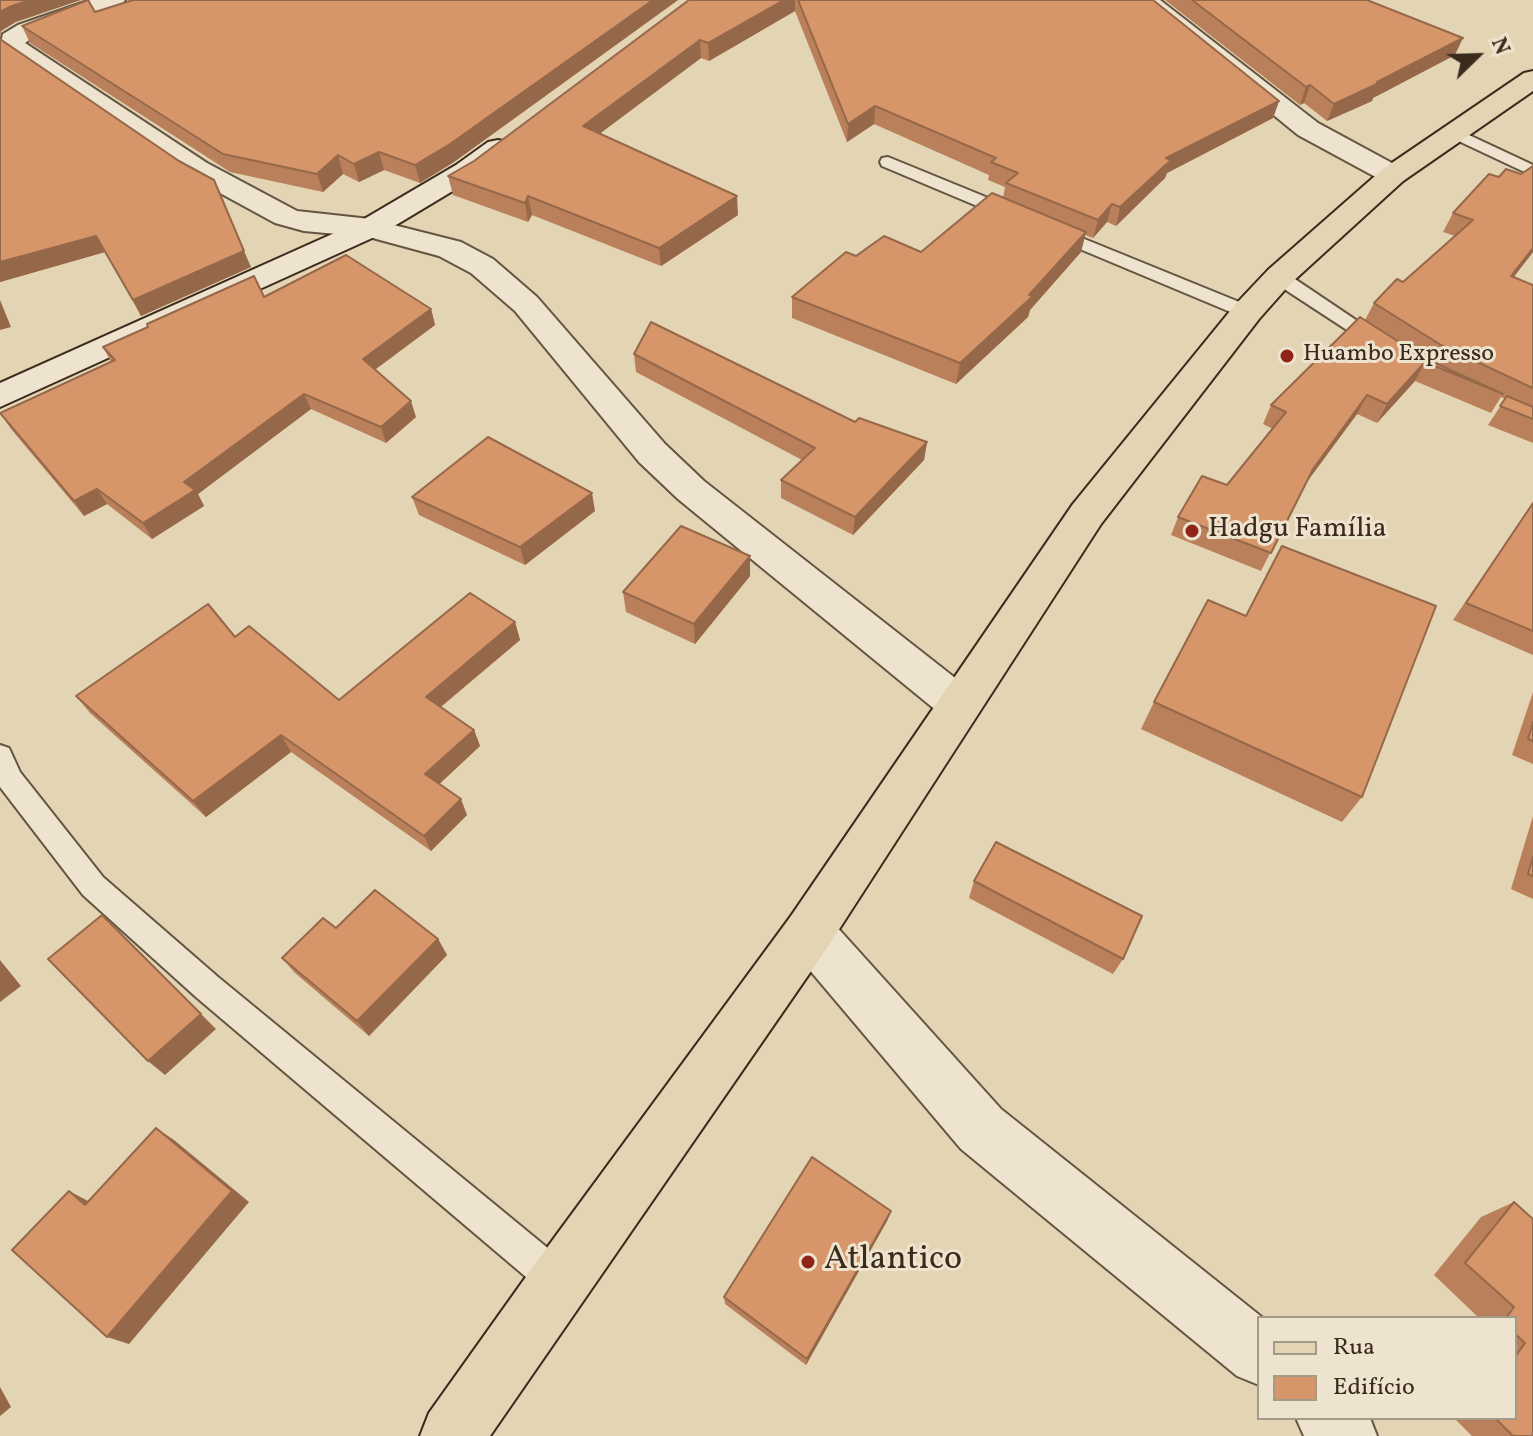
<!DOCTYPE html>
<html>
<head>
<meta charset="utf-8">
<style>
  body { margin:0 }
  #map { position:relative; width:1533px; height:1436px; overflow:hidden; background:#e3d4b4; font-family:Vollkorn,serif }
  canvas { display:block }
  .legend { position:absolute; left:1257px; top:1316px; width:260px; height:104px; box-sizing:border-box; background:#ede3ce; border:2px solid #a59987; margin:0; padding:10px 14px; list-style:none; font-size:24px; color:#3a2b1c }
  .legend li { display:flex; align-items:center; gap:16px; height:40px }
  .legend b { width:40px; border:2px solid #a59987 }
  .north { position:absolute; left:1437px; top:16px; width:80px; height:80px; -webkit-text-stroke:6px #ede3ce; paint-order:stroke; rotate:67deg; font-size:22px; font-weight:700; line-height:32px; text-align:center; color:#3a2b1c }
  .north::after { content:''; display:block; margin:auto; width:28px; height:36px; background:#3a2b1c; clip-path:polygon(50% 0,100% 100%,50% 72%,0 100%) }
</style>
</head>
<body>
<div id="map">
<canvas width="1533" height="1436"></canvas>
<ul class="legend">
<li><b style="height:10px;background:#e3d4b4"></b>Rua</li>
<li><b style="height:22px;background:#d7956a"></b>Edifício</li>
</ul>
<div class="north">N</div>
</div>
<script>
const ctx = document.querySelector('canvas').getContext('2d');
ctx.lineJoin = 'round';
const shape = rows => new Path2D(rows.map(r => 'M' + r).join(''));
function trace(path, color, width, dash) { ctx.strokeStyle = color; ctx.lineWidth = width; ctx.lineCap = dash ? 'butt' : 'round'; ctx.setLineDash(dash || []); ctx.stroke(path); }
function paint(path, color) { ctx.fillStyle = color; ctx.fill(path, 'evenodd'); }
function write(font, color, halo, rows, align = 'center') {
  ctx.font = font + ' Vollkorn,serif'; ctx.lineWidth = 6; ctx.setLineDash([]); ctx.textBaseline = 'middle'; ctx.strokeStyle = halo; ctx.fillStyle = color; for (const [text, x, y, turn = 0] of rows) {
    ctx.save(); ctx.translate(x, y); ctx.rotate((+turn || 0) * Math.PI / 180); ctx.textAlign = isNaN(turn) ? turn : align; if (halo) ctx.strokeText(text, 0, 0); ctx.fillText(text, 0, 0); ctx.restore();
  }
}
const lane = shape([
  [1454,128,1533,165,1533,176,1448,136,1446,133,1454,128],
  [888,157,1020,211,1023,215,1014,220,1008,219,882,166,880,162,882,158,888,157],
  [1050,225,1254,308,1257,312,1254,316,1240,316,1044,234,1041,230,1044,226,1050,225],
  [1279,271,1286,273,1390,343,1387,347,1373,347,1272,281,1270,277,1279,271],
  [0,745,9,748,20,772,103,877,218,977,572,1268,577,1281,572,1294,559,1299,546,1294,196,997,83,895,0,787,0,745]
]);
const street = shape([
  [90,0,125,0,121,5,36,35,25,43,207,163,297,211,370,219,461,242,493,259,537,297,665,444,704,481,973,692,980,704,973,716,958,721,943,716,678,499,639,462,515,311,471,273,439,256,369,237,304,231,275,223,187,175,0,46,3,34,18,25,90,0],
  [1133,0,1160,0,1318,123,1403,169,1407,175,1403,181,1393,184,1383,181,1298,135,1133,0],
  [809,909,827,916,1001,1109,1263,1318,1259,1318,1259,1385,1237,1376,961,1149,791,948,784,932,791,916,809,909],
  [1296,1418,1370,1418,1377,1436,1304,1436,1296,1418]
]);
const secondary = shape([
  [498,140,508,142,512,148,508,154,476,177,381,234,0,407,0,383,359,222,456,165,488,142,498,140]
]);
const primary = shape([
  [1533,71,1533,91,1403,181,1290,284,1259,319,1101,524,827,948,490,1436,420,1436,429,1413,538,1260,791,916,1073,504,1235,305,1268,270,1383,169,1524,73,1533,71]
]);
const wall = shape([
  [133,0,678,0,454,162,420,183,384,170,359,182,343,174,323,192,230,172,30,43,22,26,95,12],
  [689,0,1153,0,1279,101,1273,118,1167,173,1165,178,1116,226,1107,222,1093,238,1085,235,1081,252,1030,310,1028,317,956,384,792,318,792,297,856,256,921,252,1003,198,1005,187,988,180,989,175,874,124,847,142,795,11,709,61,701,58,600,133,738,215,661,266,532,215,528,222,453,195,448,176,474,161],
  [1165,0,1367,0,1455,55,1373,98,1372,101,1327,121,1304,103,1300,105],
  [0,39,251,267,141,316,105,252,0,282],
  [1533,166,1533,252,1513,277,1533,285,1533,443,1488,425,1505,399,1501,397,1491,413,1415,381,1377,423,1357,414,1304,486,1261,571,1171,535,1178,517,1227,485,1273,429,1263,424,1271,405,1365,320,1374,303,1403,282,1455,236,1443,232,1453,213,1499,177,1521,174],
  [264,297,431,309,435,325,375,369,416,417,386,443,311,409,198,494,204,506,152,539,107,504,84,516,11,429,0,413,111,362,103,347],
  [634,354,855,422,927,442,924,460,853,535,781,498,781,480,802,460,636,372],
  [412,497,595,511,525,565,419,515],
  [1533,502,1533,655,1453,620],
  [750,576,695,644,626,612,623,592],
  [515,622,520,640,441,707,474,730,480,746,439,784,467,815,431,851,291,752,206,817,90,713,76,696,235,637,339,700],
  [1533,692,1533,764,1512,755],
  [1154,702,1362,797,1342,822,1141,729],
  [1533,816,1533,899,1511,889],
  [974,881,1123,959,1113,974,969,898],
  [336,928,438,939,447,955,369,1036,295,973,282,958],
  [1514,1202,1533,1436,1472,1436,1454,1418,1515,1418,1515,1318,1479,1318,1434,1275,1481,1217],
  [891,1211,887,1221,806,1365,725,1304,724,1297]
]);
const shadedWall = shape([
  [30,0,81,0,16,22,1,31,0,37,0,12,9,7],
  [653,0,678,0,454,162,420,183,415,165],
  [784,0,795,0,795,11,709,61,708,43],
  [1463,38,1455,55,1373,98,1372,101,1327,121,1334,104],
  [700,40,701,58,586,144,583,126],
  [1310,85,1304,103,1300,105,1306,87],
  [1279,101,1273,118,1167,173,1165,178,1116,226,1120,207,1166,158],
  [875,106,874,124,847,142,848,124],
  [379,152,384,170,359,182,354,164],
  [338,155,343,174,323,192,317,174],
  [528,196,532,215,528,222,525,203],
  [737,196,738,215,661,266,659,248],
  [1112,204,1107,222,1093,238,1098,220],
  [1086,232,1081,252,1030,310,1028,317,956,384,960,363,1029,295],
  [96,236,105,252,0,282,0,262],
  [1533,248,1533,252,1500,295,1511,276],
  [244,251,251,267,141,316,133,300],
  [0,300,11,327,0,330],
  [431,309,435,325,368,375,363,359],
  [1425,362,1415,381,1377,423,1387,404],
  [304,394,311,409,198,494,204,506,152,539,143,523,184,482],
  [1367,395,1357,414,1303,487,1313,469],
  [411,401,416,417,386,443,381,427],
  [927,442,924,460,853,535,855,517],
  [97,489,107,504,84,516,74,501],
  [592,493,595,511,525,565,520,547],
  [750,556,750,576,695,644,694,624],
  [515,622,520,640,433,713,426,697],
  [474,730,480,746,432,791,425,774],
  [281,735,291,752,206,817,193,801],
  [461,799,467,815,431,851,424,836],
  [102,915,216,1029,165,1075,148,1061],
  [438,939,447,955,369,1036,357,1021],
  [0,960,21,986,0,1002],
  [156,1128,174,1140,249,1202,129,1344,107,1337],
  [69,1191,90,1202,85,1205],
  [891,1211,887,1221,806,1365,807,1359],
  [0,1387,11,1407,0,1416]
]);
const building = shape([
  [0,0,30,0,9,7,0,12,0,0],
  [88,0,95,12,133,0,653,0,450,144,415,165,379,152,354,164,338,155,317,174,223,154,22,26,88,0],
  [689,0,784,0,708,43,700,40,583,126,737,196,659,248,528,196,525,203,448,176,474,161,689,0],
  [798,0,1153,0,1279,101,1166,158,1171,160,1120,207,1112,204,1098,220,1006,183,1018,173,991,162,996,158,875,106,848,124,798,0],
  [1192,0,1367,0,1463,38,1377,82,1379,83,1334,104,1310,85,1306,87,1192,0],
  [0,39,179,161,214,180,244,251,133,300,96,236,0,262,0,39],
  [1533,166,1533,248,1511,276,1533,285,1533,388,1441,345,1374,303,1397,279,1403,282,1473,220,1453,213,1489,174,1499,177,1506,169,1521,174,1533,166],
  [992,193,1086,232,1029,295,1033,296,960,363,792,297,846,252,856,256,884,236,921,252,992,193],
  [346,255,431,309,363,359,411,401,381,427,304,394,184,482,195,490,143,523,97,489,74,501,0,413,115,360,103,347,148,327,147,324,254,276,264,297,346,255],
  [1360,317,1424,358,1503,394,1425,362,1387,404,1367,395,1313,469,1271,553,1178,517,1202,476,1227,485,1286,412,1271,405,1360,317],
  [651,322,855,422,859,418,927,442,855,517,781,480,815,448,634,354,651,322],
  [1507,396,1533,407,1533,419,1500,406,1507,396],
  [488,437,592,493,520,547,412,497,488,437],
  [1533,503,1533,631,1466,603,1533,503],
  [681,526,750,556,694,624,623,592,681,526],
  [1282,546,1436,606,1362,797,1154,702,1208,600,1246,616,1282,546],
  [470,593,515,622,426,697,474,730,425,774,461,799,424,836,281,735,193,801,76,696,208,604,235,637,249,626,339,700,470,593],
  [1533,722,1533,741,1528,739,1533,722],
  [996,842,1142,916,1123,959,974,881,996,842],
  [1533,857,1533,876,1528,874,1533,857],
  [375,890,438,939,357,1021,282,958,323,918,336,928,375,890],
  [102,915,201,1014,148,1061,48,959,102,915],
  [156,1128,232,1191,107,1337,12,1250,69,1191,85,1205,156,1128],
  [812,1157,891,1211,807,1359,724,1297,812,1157],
  [1514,1202,1533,1219,1533,1436,1513,1436,1495,1418,1515,1418,1515,1357,1525,1343,1515,1334,1515,1318,1506,1318,1514,1307,1465,1263,1514,1202]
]);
const markers = [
  [1287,356,8,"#8f2418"],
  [1192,531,8,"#8f2418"],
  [808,1262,8,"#8f2418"]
];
const farPoinames = [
  ["Huambo Expresso",1303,356]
];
const poiNames = [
  ["Hadgu Família",1208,531]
];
const nearPoinames = [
  ["Atlantico",824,1262]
];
trace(lane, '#645542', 4);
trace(street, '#645542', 4);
trace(secondary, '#3a2b1c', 4);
trace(primary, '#3a2b1c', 4);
paint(lane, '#ede3ce');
paint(street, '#ede3ce');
paint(secondary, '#ede3ce');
paint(primary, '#e3d4b4');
paint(wall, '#b9805b');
paint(shadedWall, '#96684a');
paint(building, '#d7956a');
trace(building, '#96684a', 2);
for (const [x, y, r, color] of markers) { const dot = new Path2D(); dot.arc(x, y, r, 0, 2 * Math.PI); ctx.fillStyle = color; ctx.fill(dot); trace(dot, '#ede3ce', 3); }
write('24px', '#3a2b1c', '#ede3ce', farPoinames, 'left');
write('28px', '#3a2b1c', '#ede3ce', poiNames, 'left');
write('34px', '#3a2b1c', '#ede3ce', nearPoinames, 'left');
</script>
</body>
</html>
